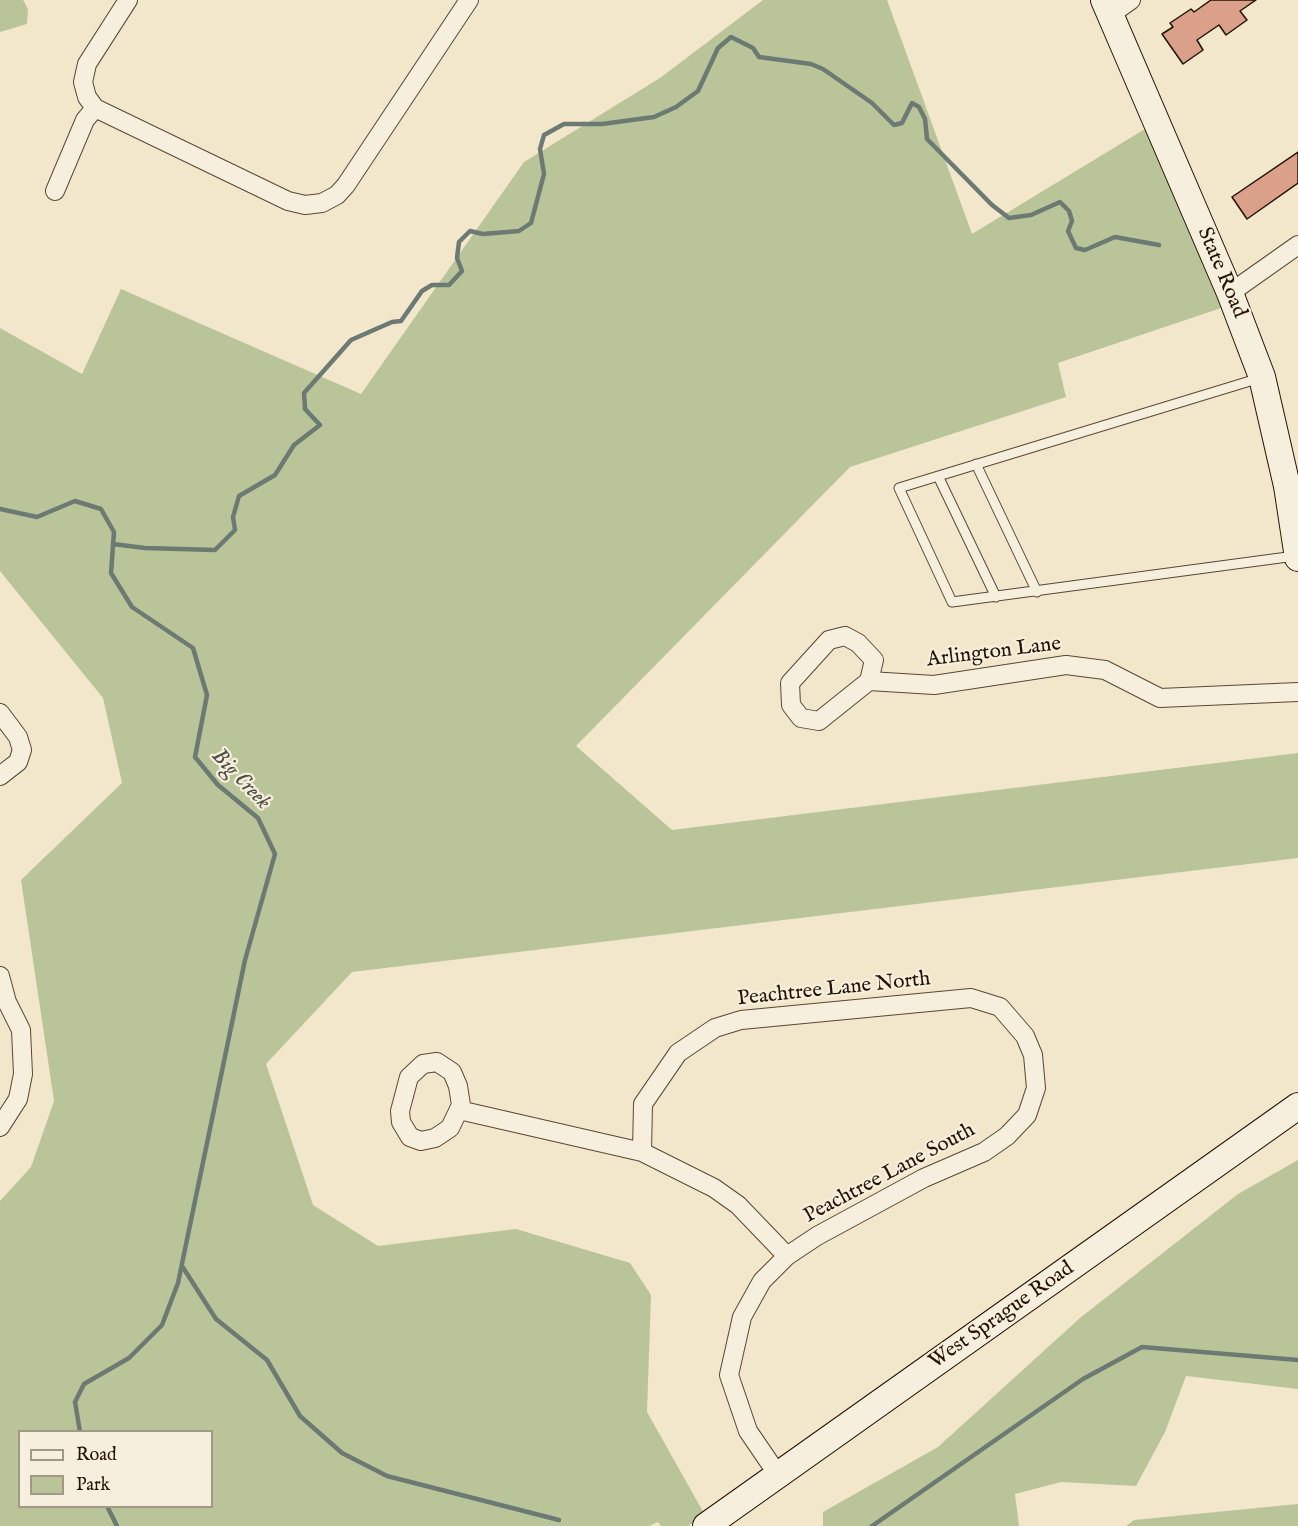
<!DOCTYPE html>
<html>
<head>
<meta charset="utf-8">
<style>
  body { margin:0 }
  #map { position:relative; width:1298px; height:1526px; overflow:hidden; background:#f2e6cb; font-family:"IM FELL English",serif }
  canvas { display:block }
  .legend { position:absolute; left:18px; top:1430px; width:195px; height:78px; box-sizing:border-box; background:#f7efdd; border:2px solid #a39786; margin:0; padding:8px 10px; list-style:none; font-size:18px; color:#241303 }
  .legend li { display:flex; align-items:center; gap:12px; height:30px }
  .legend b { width:30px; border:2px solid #a39786 }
</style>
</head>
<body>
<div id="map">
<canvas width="1298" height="1526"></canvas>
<ul class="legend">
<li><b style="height:8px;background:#f7efdd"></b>Road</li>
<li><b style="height:16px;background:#b9c598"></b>Park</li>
</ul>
</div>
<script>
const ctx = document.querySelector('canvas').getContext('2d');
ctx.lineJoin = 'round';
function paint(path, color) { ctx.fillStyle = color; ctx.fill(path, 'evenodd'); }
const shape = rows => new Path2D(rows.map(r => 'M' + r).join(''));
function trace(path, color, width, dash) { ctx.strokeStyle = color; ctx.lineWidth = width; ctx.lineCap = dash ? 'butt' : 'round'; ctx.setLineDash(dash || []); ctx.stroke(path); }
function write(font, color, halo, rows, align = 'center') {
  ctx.font = font + ' "IM FELL English",serif'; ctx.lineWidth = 4.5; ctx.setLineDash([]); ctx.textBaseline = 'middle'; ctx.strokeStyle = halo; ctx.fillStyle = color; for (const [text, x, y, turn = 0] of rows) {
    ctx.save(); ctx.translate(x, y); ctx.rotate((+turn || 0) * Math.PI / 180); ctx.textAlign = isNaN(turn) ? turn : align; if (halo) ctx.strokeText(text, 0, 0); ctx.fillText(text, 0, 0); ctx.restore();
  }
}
const green = shape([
  [0,0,23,0,28,9,27,24,0,32],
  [763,0,887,0,972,234,1145,129,1190,216,1221,308,1058,363,1066,397,850,467,576,746,672,830,1298,753,1298,858,352,972,266,1064,313,1205,378,1246,516,1229,630,1263,651,1295,647,1412,705,1515,688,1526,661,1526,658,1522,649,1526,0,1526,0,1201,31,1167,54,1101,21,880,122,783,103,698,0,571,0,328,82,374,121,289,361,394,524,162,660,78],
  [20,1432,212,1432,212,1506,20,1506],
  [1298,1160,1298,1389,1186,1376,1165,1432,1136,1486,1061,1482,1015,1494,1019,1526,823,1526,823,1512,938,1447,1080,1318,1238,1194],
  [1298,1504,1298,1526,1126,1526,1134,1520]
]);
const stream = shape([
  [0,509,37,517,75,501,101,509,114,532,111,573,132,607,193,648,207,695,195,757,218,785,258,818,275,854,245,960,178,1283,162,1325,129,1358,84,1384,75,1402,80,1432],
  [113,544,145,548,215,550,235,530,233,517,239,496,275,475,294,445,320,425,305,409,304,393,351,340,392,322,401,321,422,291,432,285,449,285,462,271,457,258,459,242,470,231,483,234,519,231,531,223,544,174,540,149,544,135,564,124,602,124,654,117,676,107,698,91,718,48,731,37,753,48,759,57,811,64,823,69,872,103,894,125,902,123,912,103,919,107,925,119,927,139,992,205,1009,218,1031,215,1060,202,1069,211,1072,221,1068,231,1076,248,1085,250,1115,237,1159,245],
  [182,1266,216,1319,267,1360,300,1416,342,1453,387,1476,559,1520],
  [107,1506,117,1526],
  [872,1526,1083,1379,1142,1347,1298,1360]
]);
const building = shape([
  [1211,0,1256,0,1240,11,1247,20,1226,35,1219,25,1197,40,1203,50,1183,64,1162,34,1173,27,1170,23,1191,9,1194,12,1211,0],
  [1298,152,1298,183,1247,219,1232,197,1298,152]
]);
const lane = shape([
  [1260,378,899,488,952,602,1295,556],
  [976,464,1037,592],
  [938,476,996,597]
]);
const street = shape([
  [1110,15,1131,0],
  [95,108,288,201,305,205,322,203,337,195,346,185,469,0],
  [55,191,85,120,95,108,87,97,83,82,87,64,128,0],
  [1230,293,1298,245],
  [845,636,858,643,874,660,869,681,819,721,801,718,791,705,790,683,829,640,845,636],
  [869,681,934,685,1066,665,1105,670,1160,698,1298,692],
  [0,713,18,737,22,750,18,762,0,776],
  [0,976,7,1002,21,1030,23,1074,18,1099,0,1127],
  [437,1062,452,1072,458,1086,461,1105,450,1128,435,1138,421,1141,410,1137,401,1122,400,1111,409,1077,423,1064,437,1062],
  [459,1110,642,1152,714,1188,738,1205,787,1256],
  [642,1152,643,1104,678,1053,715,1028,741,1020,971,998,1000,1007,1025,1036,1033,1055,1036,1088,1027,1115,1007,1136,984,1152,924,1178,817,1236,787,1256,762,1281,742,1317,729,1375,748,1431,778,1475]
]);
const secondary = shape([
  [1104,0,1230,293,1262,377,1287,486,1298,558],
  [706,1526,1298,1106]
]);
const streetNames = [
  ["State Road",1221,273,67],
  ["Arlington Lane",994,653,-7],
  ["Peachtree Lane North",834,990,-6],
  ["Peachtree Lane South",890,1174,-28],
  ["West Sprague Road",1002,1316,-35]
];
const waterNames = [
  ["Big Creek",240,780,46]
];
paint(green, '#b9c598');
trace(stream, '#6c7a73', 4.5);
paint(building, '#daa089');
trace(building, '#241303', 1.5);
trace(lane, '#584835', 11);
trace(street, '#584835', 20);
trace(secondary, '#241303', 28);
trace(lane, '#f7efdd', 9);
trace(street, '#f7efdd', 18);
trace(secondary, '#f7efdd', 26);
write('21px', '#241303', '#f7efdd', streetNames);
write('italic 22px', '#4e4f44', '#f7efdd', waterNames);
</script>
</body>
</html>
